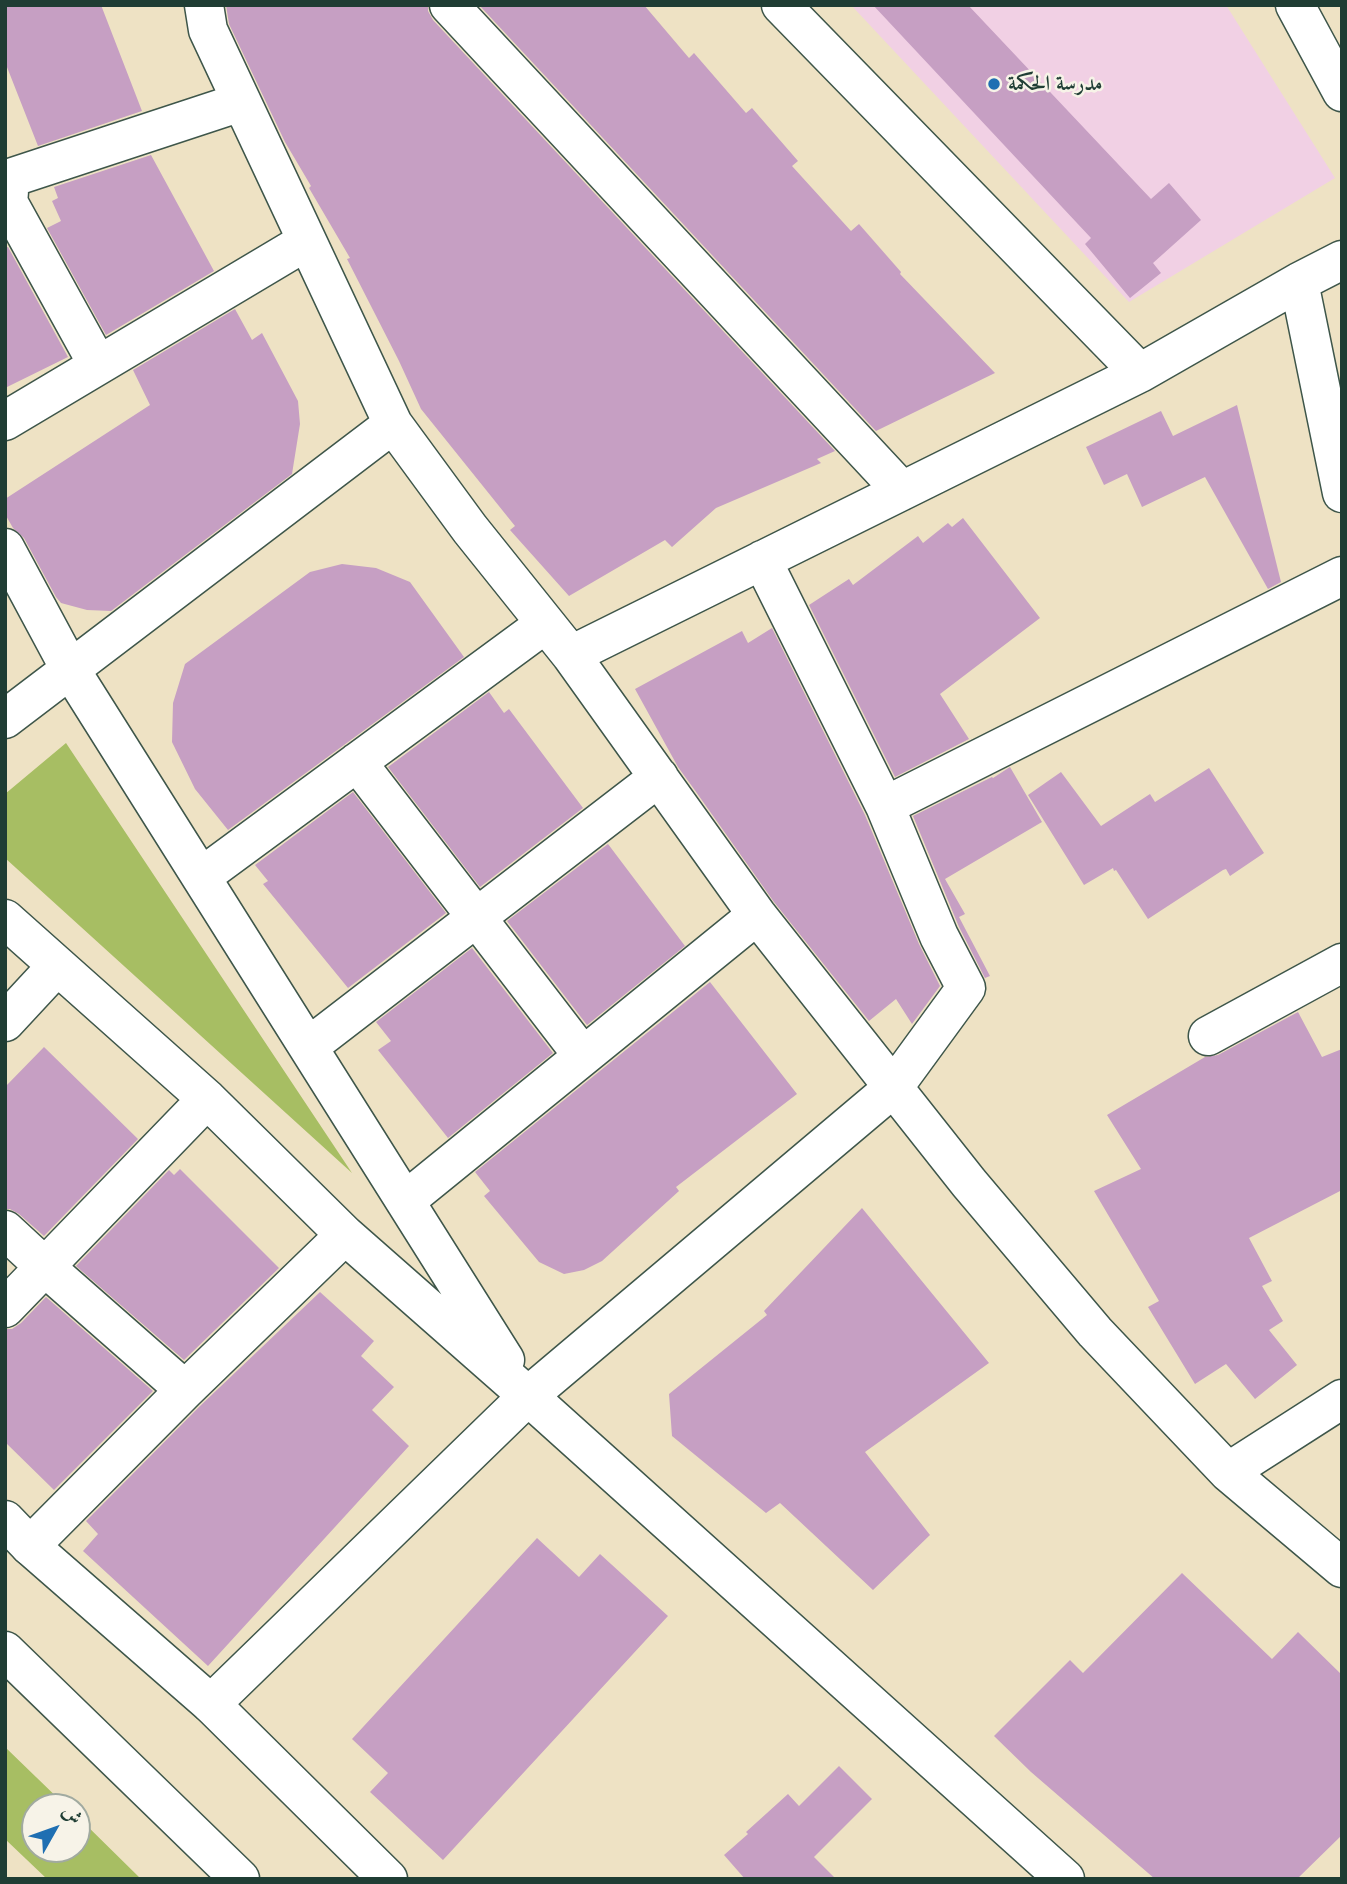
<!DOCTYPE html>
<html>
<head>
<meta charset="utf-8">
<style>
  body { margin:0 }
  #map { position:relative; width:1347px; height:1884px; overflow:hidden; background:#eee2c4; font-family:"Old Standard TT",Amiri,serif }
  canvas { display:block }
  .frame { position:absolute; inset:0; border:7px solid #1f3d34; pointer-events:none }
  .north { position:absolute; left:21px; top:1793px; width:70px; height:70px; box-sizing:border-box; background:#f7f3e8; border:2px solid #a1aaa0; border-radius:50%; rotate:50deg; font-size:19px; font-weight:700; line-height:28px; text-align:center; color:#1f3d34 }
  .north::after { content:''; display:block; margin:auto; width:24px; height:32px; background:#1f6fb2; clip-path:polygon(50% 0,100% 100%,50% 72%,0 100%) }
</style>
</head>
<body>
<div id="map">
<canvas width="1347" height="1884"></canvas>
<div class="frame"></div>
<div class="north">ش</div>
</div>
<script>
const ctx = document.querySelector('canvas').getContext('2d');
ctx.lineJoin = 'round';
function paint(path, color) { ctx.fillStyle = color; ctx.fill(path, 'evenodd'); }
const shape = rows => new Path2D(rows.map(r => 'M' + r).join(''));
function trace(path, color, width, dash) { ctx.strokeStyle = color; ctx.lineWidth = width; ctx.lineCap = dash ? 'butt' : 'round'; ctx.setLineDash(dash || []); ctx.stroke(path); }
function write(font, color, halo, rows, align = 'center') {
  ctx.font = font + ' "Old Standard TT",Amiri,serif'; ctx.lineWidth = 5; ctx.setLineDash([]); ctx.textBaseline = 'middle'; ctx.strokeStyle = halo; ctx.fillStyle = color; for (const [text, x, y, turn = 0] of rows) {
    ctx.save(); ctx.translate(x, y); ctx.rotate((+turn || 0) * Math.PI / 180); ctx.textAlign = isNaN(turn) ? turn : align; if (halo) ctx.strokeText(text, 0, 0); ctx.fillText(text, 0, 0); ctx.restore();
  }
}
const built = shape([
  [851,5,1226,5,1335,178,1129,302]
]);
const green = shape([
  [66,743,352,1173,5,858,5,794],
  [5,1747,67,1807,35,1807,35,1849,77,1849,77,1816,141,1879,47,1879,5,1839]
]);
const building = shape([
  [5,5,101,5,142,111,38,146,5,62],
  [226,5,428,5,428,11,433,20,835,451,817,459,821,463,716,508,672,547,665,540,569,596,510,530,515,526,421,409,399,361,347,259,350,258,309,188,311,186,285,142,229,24],
  [479,5,644,5,689,58,694,53,746,113,752,108,798,161,792,166,851,231,859,224,901,272,900,274,995,373,876,431],
  [873,5,968,5,1151,199,1169,183,1201,220,1153,263,1161,273,1130,298,1085,244,1091,238],
  [151,155,214,271,106,335,47,228,61,221,52,201,58,198,54,187],
  [8,247,68,357,5,388,5,248],
  [235,309,252,340,262,333,298,401,300,424,292,474,111,611,87,610,61,603,56,597,24,538,13,528,5,514,5,499,150,405,133,370],
  [1237,405,1281,582,1268,589,1205,477,1142,507,1127,474,1104,485,1086,447,1161,411,1173,436],
  [963,518,1040,618,940,694,969,739,895,777,809,605,849,579,853,585,918,536,923,543,948,523,952,527],
  [342,564,376,568,410,582,464,657,228,830,195,789,172,742,173,703,185,664,310,572],
  [772,628,865,815,919,944,940,986,912,1024,896,999,869,1021,774,902,694,789,678,767,635,689,742,631,748,643],
  [489,692,504,713,509,709,583,808,480,887,388,767],
  [1010,767,1042,822,945,879,965,914,959,917,990,976,985,978,959,927,913,816,992,777,993,778],
  [1209,768,1264,853,1230,876,1226,869,1223,870,1148,919,1116,870,1114,871,1113,868,1084,885,1028,795,1061,772,1101,826,1150,794,1155,802],
  [353,792,446,913,348,988,263,884,268,881,255,865],
  [608,844,685,946,587,1025,507,921],
  [472,948,553,1053,448,1138,378,1050,391,1041,376,1022],
  [710,982,797,1094,676,1187,679,1191,602,1261,584,1270,564,1274,539,1262,484,1196,490,1191,475,1172],
  [1298,1012,1322,1057,1342,1049,1342,1190,1249,1238,1272,1281,1262,1286,1283,1321,1269,1330,1297,1365,1255,1399,1226,1364,1195,1384,1148,1307,1159,1301,1094,1191,1141,1169,1107,1115,1205,1057,1218,1055],
  [44,1047,138,1139,44,1236,19,1214,10,1209,5,1209,5,1087],
  [180,1169,279,1268,184,1360,76,1266,169,1170,174,1175],
  [862,1208,989,1363,865,1452,930,1535,873,1590,780,1503,766,1513,672,1436,669,1394,767,1315,764,1311],
  [320,1292,374,1341,361,1356,394,1387,372,1410,409,1446,208,1666,83,1551,98,1534,86,1521,200,1406],
  [46,1297,153,1391,54,1490,5,1442,5,1329,12,1329,21,1323],
  [537,1538,579,1577,600,1554,668,1616,443,1860,370,1792,388,1773,352,1739],
  [1182,1573,1272,1659,1298,1632,1342,1675,1342,1835,1297,1879,1155,1879,1031,1772,994,1736,1070,1660,1083,1673],
  [839,1766,872,1799,814,1857,836,1879,745,1879,724,1855,748,1834,746,1832,788,1794,799,1806]
]);
const minor = shape([
  [204,5,208,30,393,424,470,529,571,655,757,915,969,1183,1095,1332,1228,1472,1342,1568],
  [449,5,902,491],
  [781,5,1140,373],
  [1295,5,1342,92],
  [5,192,8,202,98,365],
  [5,218,7,217,10,178,241,102],
  [1299,282,1342,493],
  [5,421,307,241],
  [5,548,70,669,505,1360],
  [571,655,1140,373,1299,282,1342,260],
  [5,719,393,424],
  [357,762,583,1056],
  [885,806,1342,576],
  [201,877,545,624],
  [5,919,207,1099,345,1235,528,1396,1065,1879],
  [5,1022,57,966],
  [1208,1036,1342,963],
  [308,1047,659,777],
  [405,1201,757,915],
  [5,1230,45,1267,185,1390],
  [5,1308,207,1099],
  [1228,1472,1342,1399],
  [30,1546,185,1390,345,1235],
  [211,1704,528,1396,893,1088,966,988,939,936,885,806,762,560]
]);
const secondary = shape([
  [5,1520,30,1546,211,1704,388,1879],
  [5,1651,240,1879]
]);
const markers = [
  [994,84,7,"#1f6fb2"]
];
const poiNames = [
  ["مدرسة الحكمة",1008,84]
];
paint(built, '#f1d0e4');
paint(green, '#a7be63');
paint(building, '#c69fc3');
trace(minor, '#3e564a', 41);
trace(secondary, '#3e564a', 41);
trace(minor, '#fff', 38);
trace(secondary, '#fff', 38);
for (const [x, y, r, color] of markers) { const dot = new Path2D(); dot.arc(x, y, r, 0, 2 * Math.PI); ctx.fillStyle = color; ctx.fill(dot); trace(dot, '#f7f3e8', 2.5); }
write('bold 21px', '#1f3d34', '#f7f3e8', poiNames, 'left');
</script>
</body>
</html>
